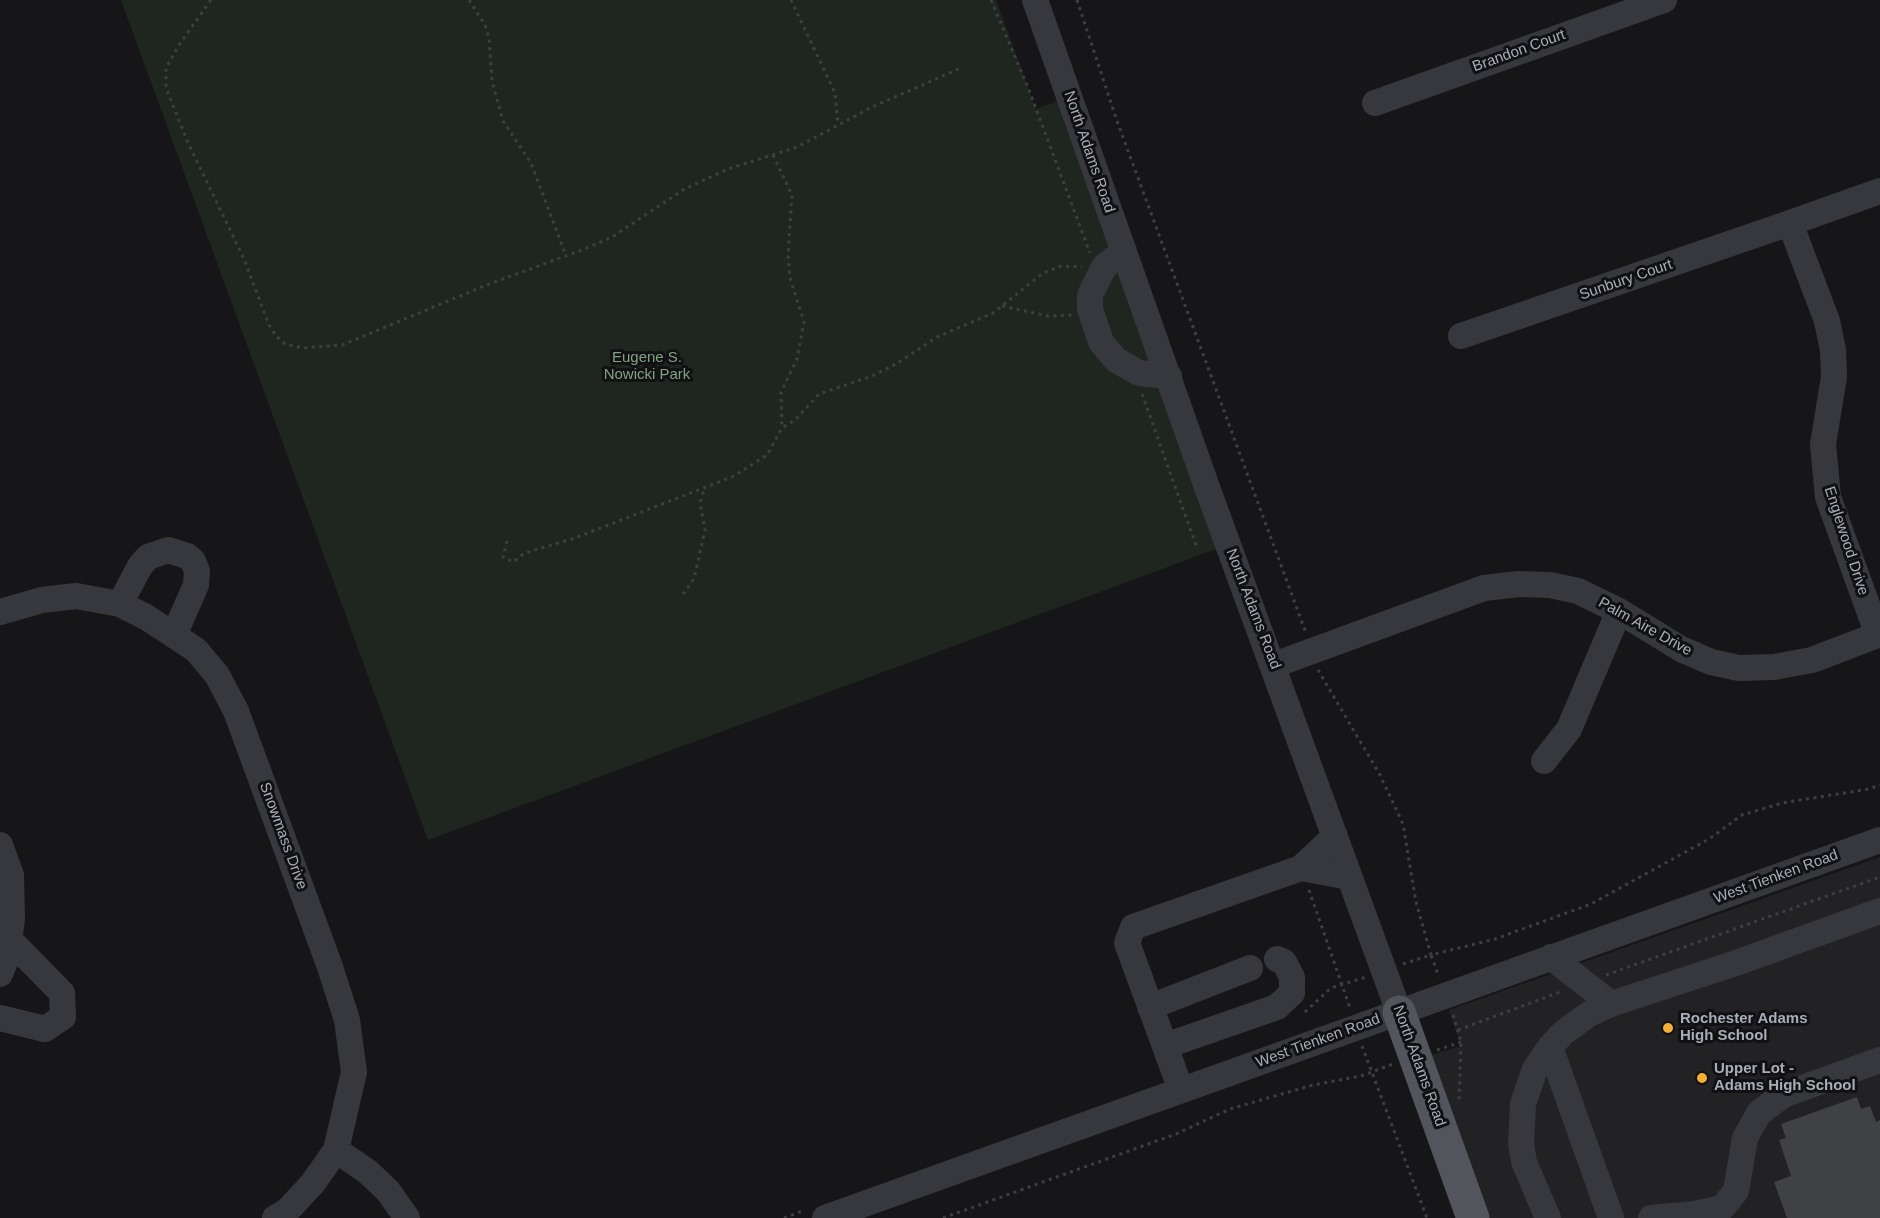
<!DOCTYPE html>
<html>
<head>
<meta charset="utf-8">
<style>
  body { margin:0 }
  canvas { display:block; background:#161618 }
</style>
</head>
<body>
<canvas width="1880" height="1218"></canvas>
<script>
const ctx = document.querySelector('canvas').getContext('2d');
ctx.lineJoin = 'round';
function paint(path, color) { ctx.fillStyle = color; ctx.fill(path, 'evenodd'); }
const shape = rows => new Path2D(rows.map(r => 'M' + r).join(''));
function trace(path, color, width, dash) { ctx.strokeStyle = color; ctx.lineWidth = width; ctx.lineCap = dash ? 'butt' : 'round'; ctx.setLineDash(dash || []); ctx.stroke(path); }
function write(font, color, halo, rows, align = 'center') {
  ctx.font = font + ' Arial,sans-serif'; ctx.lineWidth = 6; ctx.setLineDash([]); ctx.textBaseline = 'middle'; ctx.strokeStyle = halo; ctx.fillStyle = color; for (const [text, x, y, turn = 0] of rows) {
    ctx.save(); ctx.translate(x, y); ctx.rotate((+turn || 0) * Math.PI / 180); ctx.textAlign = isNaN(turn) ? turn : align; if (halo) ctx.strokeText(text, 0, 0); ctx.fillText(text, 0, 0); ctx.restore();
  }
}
const built = shape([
  [1880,857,1880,1218,1489,1218,1431,1055,1461,1046,1449,1010]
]);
const green = shape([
  [121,0,996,0,1036,109,1058,101,1219,548,428,840]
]);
const building = shape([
  [1857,1097,1861,1109,1870,1106,1876,1122,1880,1120,1880,1218,1787,1218,1774,1182,1791,1176,1779,1140,1786,1138,1781,1124]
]);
const path = shape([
  [211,0,179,45,166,68,166,88,189,145,244,259,269,325,276,336,285,344,303,348,342,345,489,284,582,250,612,237,683,190,702,181,728,169,797,147,872,107,963,67],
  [469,0,485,25,489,38,492,81,503,121,531,163,566,256],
  [791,0,835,93,838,125],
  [991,0,1029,90,1090,253],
  [1077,0,1117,121,1306,633],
  [773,155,792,195,788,256,790,278,804,322,797,359,781,392,782,427],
  [1002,306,1048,316,1072,315],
  [1142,394,1197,548],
  [507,541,503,557,513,562,525,553,575,538,734,476,767,455,782,428,795,420,819,394,872,376,896,364,937,337,993,313,1043,273,1061,266,1082,267],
  [683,594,694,579,705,530,700,503,704,490],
  [1318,670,1380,775,1403,824,1416,902,1431,955,1495,939,1591,904,1709,839,1742,815,1782,803,1869,789,1880,785],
  [1309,890,1350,1008],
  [1403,964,1431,955,1439,977],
  [1606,975,1880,877],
  [1305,1012,1331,988,1366,977],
  [1453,1015,1461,1042,1459,1103],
  [1458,1030,1560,992],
  [1362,1046,1427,1218],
  [1437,1050,1461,1042],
  [784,1218,805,1210],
  [943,1218,1176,1134,1230,1109,1313,1085,1361,1076,1393,1064]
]);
const minor = shape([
  [1035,0,1208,490,1399,1012],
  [1375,103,1664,0],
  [1124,251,1104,267,1090,295,1090,309,1101,342,1116,360,1139,373,1169,376],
  [1461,336,1790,223],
  [120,604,140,566,148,557,168,550,187,556,193,561,197,571,196,585,174,635],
  [0,612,42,600,76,596,120,604,146,617,196,650,217,675,236,711,330,967,347,1020,354,1072,336,1150,313,1183,287,1211,275,1218],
  [1878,635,1828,497,1823,444,1834,377,1833,350,1827,321,1790,223,1880,191],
  [1274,665,1484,588,1518,584,1550,585,1578,591,1619,611,1681,649,1711,662,1739,668,1774,667,1812,660,1880,634],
  [1544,761,1569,729,1619,611],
  [0,845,11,875,12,919,7,957,0,974],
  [1301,868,1349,877],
  [1551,957,1611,1004],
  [1150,1007,1250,968],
  [0,1018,45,1029,63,1017,62,993,9,939],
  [1165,1046,1277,1007,1292,993,1292,977,1284,962,1277,959],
  [1550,1047,1611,1218],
  [1181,1090,1127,943,1133,927,1301,868,1335,836],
  [336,1150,368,1172,388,1191,407,1218],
  [825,1218,1880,840],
  [1548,1218,1524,1162,1521,1144,1523,1104,1535,1069,1550,1047,1563,1033,1589,1014,1611,1004,1736,963,1880,911],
  [1651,1218,1695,1214,1722,1208,1736,1191,1745,1138,1759,1113,1783,1095,1880,1060]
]);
const major = shape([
  [1399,1012,1473,1218]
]);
const markers = [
  [1668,1028,6,"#f2b134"],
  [1702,1078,6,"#f2b134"]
];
const streetNames = [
  ["Brandon Court",1519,51,-20],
  ["North Adams Road",1089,152,71],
  ["Sunbury Court",1626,280,-19],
  ["Englewood Drive",1846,541,72],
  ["North Adams Road",1253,609,69],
  ["Palm Aire Drive",1645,627,29],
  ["Snowmass Drive",283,836,70],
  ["West Tienken Road",1776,877,-20],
  ["West Tienken Road",1318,1041,-20],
  ["North Adams Road",1419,1066,70]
];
const parkNames = [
  ["Eugene S.",647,358],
  ["Nowicki Park",647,375]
];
const poiNames = [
  ["Rochester Adams",1680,1019],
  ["High School",1680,1036],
  ["Upper Lot -",1714,1069],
  ["Adams High School",1714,1086]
];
paint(built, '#222225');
paint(green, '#1e261f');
paint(building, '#404145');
trace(path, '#3d3f44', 3, [3, 4.5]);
trace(minor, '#37383d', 26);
trace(major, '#53555c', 33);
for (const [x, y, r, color] of markers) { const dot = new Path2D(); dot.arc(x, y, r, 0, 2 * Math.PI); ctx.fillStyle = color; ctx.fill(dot); trace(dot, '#111113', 2); }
write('15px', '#a8adb8', '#111113', streetNames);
write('15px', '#7fa381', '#111113', parkNames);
write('bold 15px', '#a8adb8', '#111113', poiNames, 'left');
</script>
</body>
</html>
